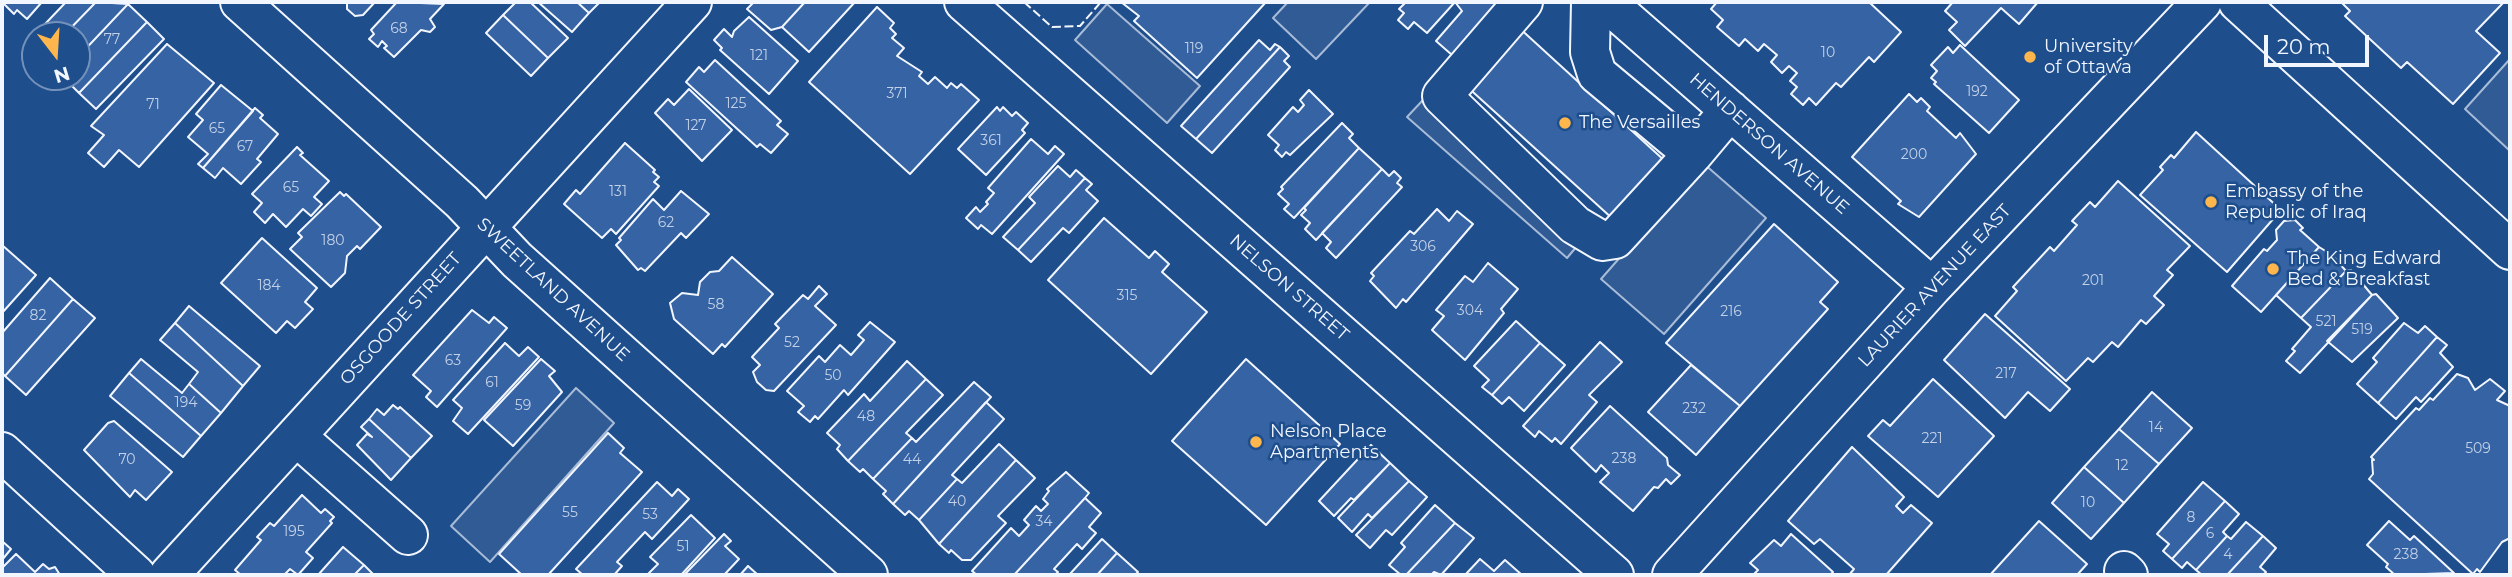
<!DOCTYPE html>
<html>
<head>
<meta charset="utf-8">
<style>
  body { margin:0 }
  #map { position:relative; width:2512px; height:577px; overflow:hidden; background:#1f4e8c; font-family:Montserrat,sans-serif }
  canvas { display:block }
  .frame { position:absolute; inset:0; border:4px solid #f2f6ff; pointer-events:none }
  .north { position:absolute; left:21px; top:21px; width:70px; height:70px; box-sizing:border-box; background:#1f4e8c; border:2px solid #7391ba; border-radius:50%; rotate:163deg; font-size:19px; font-weight:700; line-height:28px; text-align:center; color:#f2f6ff }
  .north::after { content:''; display:block; margin:auto; width:24px; height:32px; background:#ffb74d; clip-path:polygon(50% 0,100% 100%,50% 72%,0 100%) }
  .scale { position:absolute; left:2264px; top:35px; width:105px; height:32px; box-sizing:border-box; border:4px solid #f2f6ff; border-top:0; padding-left:9px; font-size:21px; line-height:24px; white-space:nowrap; color:#f2f6ff; -webkit-text-stroke:5px #1f4e8c; paint-order:stroke }
</style>
</head>
<body>
<div id="map">
<canvas width="2512" height="577"></canvas>
<div class="frame"></div>
<div class="north">N</div>
<div class="scale">20 m</div>
</div>
<script>
const ctx = document.querySelector('canvas').getContext('2d');
ctx.lineJoin = 'round';
function paint(path, color) { ctx.fillStyle = color; ctx.fill(path, 'evenodd'); }
const shape = rows => new Path2D(rows.map(r => 'M' + r).join(''));
function trace(path, color, width, dash) { ctx.strokeStyle = color; ctx.lineWidth = width; ctx.lineCap = dash ? 'butt' : 'round'; ctx.setLineDash(dash || []); ctx.stroke(path); }
function write(font, color, halo, rows, align = 'center') {
  ctx.font = font + ' Montserrat,sans-serif'; ctx.lineWidth = 5; ctx.setLineDash([]); ctx.textBaseline = 'middle'; ctx.strokeStyle = halo; ctx.fillStyle = color; for (const [text, x, y, turn = 0] of rows) {
    ctx.save(); ctx.translate(x, y); ctx.rotate((+turn || 0) * Math.PI / 180); ctx.textAlign = isNaN(turn) ? turn : align; if (halo) ctx.strokeText(text, 0, 0); ctx.fillText(text, 0, 0); ctx.restore();
  }
}
const parking = shape([
  [1288,2,1370,2,1316,59,1273,18,1288,2],
  [1107,4,1200,86,1167,123,1075,40,1107,4],
  [2510,59,2510,151,2465,109,2510,59],
  [1423,100,1583,239,1567,258,1407,117,1423,100],
  [1703,163,1766,218,1664,334,1601,279,1703,163],
  [576,388,614,423,490,562,451,526,576,388]
]);
const building = shape([
  [2,2,42,2,27,19,17,10,14,14,2,2],
  [66,2,96,2,64,35,35,35,35,51,27,43,66,2],
  [96,2,128,4,77,58,77,35,64,35,96,2],
  [347,2,375,2,363,15,355,16,347,9,347,2],
  [397,2,444,4,430,19,435,27,430,32,421,30,394,57,384,48,387,46,382,41,378,47,369,39,374,34,371,30,397,2],
  [516,2,530,2,568,38,548,58,503,15,516,2],
  [538,2,577,2,589,13,572,32,538,2],
  [577,2,600,2,589,13,577,2],
  [754,2,805,2,782,27,771,30,747,9,754,2],
  [805,2,855,2,809,52,782,27,805,2],
  [1121,2,1266,2,1197,78,1134,21,1139,16,1121,2],
  [1406,2,1455,2,1427,33,1414,22,1408,29,1398,20,1404,13,1399,9,1406,2],
  [1455,2,1500,2,1452,55,1436,41,1462,11,1455,2],
  [1717,2,1869,2,1901,32,1874,62,1869,57,1841,87,1836,83,1816,105,1809,98,1803,105,1791,94,1797,87,1790,81,1797,73,1789,66,1782,73,1771,62,1777,55,1764,44,1758,51,1745,39,1739,46,1717,27,1723,20,1711,9,1717,2],
  [1953,2,2038,2,2019,24,2001,8,1965,46,1949,30,1957,22,1945,11,1953,2],
  [2341,2,2504,2,2476,31,2500,53,2453,104,2407,62,2401,68,2345,16,2350,11,2341,2],
  [128,4,147,22,79,93,63,77,77,77,77,58,128,4],
  [877,7,894,23,890,28,896,34,892,38,904,48,897,56,922,72,919,76,928,84,935,77,947,88,951,83,957,88,961,84,979,100,910,174,809,82,877,7],
  [503,15,548,58,531,76,486,33,503,15],
  [749,17,798,61,769,94,720,50,722,48,714,40,724,29,732,37,734,31,749,17],
  [147,22,164,39,96,109,79,93,147,22],
  [1516,25,1666,162,1614,220,1463,83,1516,25],
  [1259,40,1270,50,1275,44,1280,47,1196,139,1181,126,1259,40],
  [167,44,214,83,139,167,119,150,104,167,88,153,104,135,91,126,167,44],
  [1960,45,2019,100,1989,133,1934,84,1936,82,1931,78,1937,71,1931,65,1948,47,1953,53,1960,45],
  [1280,47,1289,56,1284,61,1290,67,1212,153,1196,139,1280,47],
  [715,60,781,121,777,125,788,134,771,153,760,144,757,147,686,82,699,67,704,72,715,60],
  [221,85,253,111,203,168,198,164,208,154,188,137,203,120,196,114,221,85],
  [689,89,732,130,702,161,655,113,668,99,674,105,689,89],
  [1309,90,1333,114,1290,155,1286,152,1282,157,1275,150,1279,145,1268,135,1293,107,1298,112,1304,105,1300,100,1309,90],
  [1909,94,1917,102,1921,98,1930,107,1927,111,1956,138,1960,133,1976,154,1919,217,1898,204,1901,201,1852,157,1909,94],
  [997,107,1000,111,1003,107,1012,116,1016,112,1028,123,1022,130,1025,133,986,175,958,149,997,107],
  [255,108,263,115,260,118,278,134,257,159,261,162,241,184,223,168,215,178,203,168,255,108],
  [1342,123,1353,134,1349,138,1359,148,1294,218,1284,209,1289,204,1278,194,1283,189,1281,187,1342,123],
  [2196,132,2281,210,2227,272,2140,195,2163,170,2160,167,2171,155,2174,158,2196,132],
  [1031,139,1048,154,1055,146,1064,154,992,234,981,225,978,229,966,218,976,207,980,212,988,204,986,202,994,193,988,188,1031,139],
  [625,143,655,170,653,172,659,177,654,182,659,186,616,234,611,229,602,238,564,204,576,190,580,194,625,143],
  [297,147,303,153,300,155,329,181,314,197,322,204,311,216,303,209,286,227,273,214,265,223,254,212,262,203,252,194,297,147],
  [1359,148,1382,169,1316,240,1305,229,1310,223,1301,215,1306,210,1304,208,1359,148],
  [1058,166,1070,177,1076,170,1085,178,1018,250,1003,237,1035,203,1029,197,1058,166],
  [1382,169,1389,176,1394,171,1401,178,1397,183,1402,187,1336,258,1326,248,1331,242,1322,233,1382,169],
  [1085,178,1092,184,1086,190,1098,201,1069,233,1063,228,1031,262,1018,250,1085,178],
  [2118,181,2190,246,2167,270,2173,275,2154,296,2164,305,2146,324,2141,320,2118,347,2112,342,2093,362,2088,358,2066,381,1995,316,2017,291,2013,287,2050,247,2054,251,2077,225,2072,221,2090,202,2095,207,2118,181],
  [681,191,709,214,686,238,681,233,645,271,641,268,638,270,616,245,621,240,619,238,653,199,664,210,681,191],
  [340,192,344,196,346,194,381,227,360,249,357,246,347,256,345,273,331,287,290,249,302,237,298,233,340,192],
  [1437,209,1449,221,1457,211,1473,224,1406,302,1403,299,1396,308,1370,281,1374,276,1371,273,1410,231,1414,234,1437,209],
  [1104,218,1149,258,1155,251,1169,264,1162,272,1207,312,1151,374,1048,280,1104,218],
  [2295,220,2303,228,2300,230,2319,247,2261,312,2232,286,2264,249,2267,251,2277,240,2276,230,2284,221,2295,220],
  [1774,224,1838,282,1820,302,1828,309,1740,406,1666,343,1774,224],
  [262,238,317,288,305,302,313,309,295,328,287,321,276,333,221,283,262,238],
  [2,245,36,275,2,313,2,245],
  [2319,247,2332,255,2346,271,2301,318,2276,295,2319,247],
  [732,257,773,294,725,347,722,344,713,354,674,319,670,303,682,293,698,295,700,282,710,272,719,271,732,257],
  [1488,263,1518,289,1501,309,1504,313,1465,360,1432,330,1444,316,1436,310,1465,276,1473,282,1488,263],
  [2351,270,2372,295,2300,373,2286,361,2295,351,2292,349,2311,327,2301,318,2346,271,2351,270],
  [50,278,73,299,5,376,2,373,2,333,50,278],
  [819,286,827,294,815,306,836,325,774,391,766,390,757,382,753,372,760,365,752,357,779,328,775,324,803,295,808,299,819,286],
  [2376,294,2398,318,2352,362,2327,341,2372,295,2376,294],
  [73,299,95,318,26,395,5,376,73,299],
  [189,306,260,366,243,386,175,323,189,306],
  [472,310,489,323,494,317,507,328,437,407,426,397,431,391,413,375,472,310],
  [1985,314,2070,389,2050,411,2028,392,2005,418,1944,360,1985,314],
  [1516,321,1540,343,1492,395,1482,387,1489,380,1474,366,1516,321],
  [870,322,895,342,848,395,844,390,818,419,815,416,810,422,798,412,804,406,787,391,819,356,825,362,840,345,851,355,864,340,858,335,870,322],
  [175,323,243,386,221,413,189,384,198,372,160,340,175,323],
  [2404,323,2418,333,2425,326,2437,337,2378,403,2357,384,2377,362,2373,358,2404,323],
  [2437,337,2447,345,2440,353,2453,367,2421,402,2416,397,2396,419,2378,403,2437,337],
  [1600,342,1622,362,1589,395,1597,402,1561,444,1555,438,1552,442,1539,431,1535,437,1523,426,1600,342],
  [505,343,519,356,528,347,539,357,468,434,453,421,462,408,453,400,505,343],
  [1540,343,1565,365,1524,411,1509,397,1502,404,1492,395,1540,343],
  [141,359,182,393,189,384,221,413,201,436,129,373,141,359],
  [541,359,555,371,549,376,562,392,513,446,484,420,541,359],
  [1246,359,1340,444,1266,525,1172,441,1246,359],
  [907,361,926,379,848,461,837,449,840,445,827,433,864,394,870,401,907,361],
  [1691,365,1740,406,1696,455,1648,412,1691,365],
  [129,373,201,436,183,457,110,396,129,373],
  [2457,374,2468,378,2475,390,2490,379,2505,391,2497,400,2510,406,2510,538,2502,542,2480,572,2477,569,2473,574,2369,479,2373,474,2372,460,2374,460,2371,457,2416,408,2419,410,2430,398,2433,400,2457,374],
  [926,379,943,395,906,433,912,438,873,479,863,469,860,472,848,461,926,379],
  [1933,379,1994,436,1938,497,1868,436,1883,420,1890,426,1933,379],
  [974,382,991,397,893,504,883,494,886,491,873,479,912,438,916,442,974,382],
  [2152,392,2192,428,2159,464,2119,429,2152,392],
  [986,402,1004,419,952,475,957,479,919,520,909,511,905,515,893,504,986,402],
  [393,405,398,409,400,407,432,436,411,458,369,419,377,409,384,415,393,405],
  [1610,406,1667,458,1668,465,1680,475,1671,484,1666,479,1658,488,1654,487,1633,511,1600,482,1609,473,1601,465,1596,472,1571,448,1610,406],
  [369,419,411,458,391,480,357,445,367,434,372,437,361,427,369,419],
  [114,421,172,472,146,500,135,490,130,497,84,450,108,423,114,421],
  [2119,429,2159,464,2124,503,2084,467,2119,429],
  [608,433,624,448,620,453,642,472,548,575,522,575,499,554,608,433],
  [999,444,1016,460,939,544,919,520,957,479,962,483,999,444],
  [1371,445,1390,463,1354,500,1351,498,1334,516,1319,501,1371,445],
  [1852,447,1904,497,1896,506,1903,513,1911,505,1932,523,1886,575,1849,575,1854,569,1820,539,1814,544,1788,521,1852,447],
  [1016,460,1035,478,998,516,1006,523,971,560,962,560,951,550,949,553,939,544,1016,460],
  [1390,463,1409,481,1372,518,1368,514,1352,532,1338,518,1390,463],
  [2084,467,2124,503,2091,539,2052,503,2084,467],
  [1066,472,1089,493,1085,498,1014,575,977,575,972,571,1011,528,1019,536,1029,525,1024,520,1036,506,1041,511,1048,504,1043,499,1049,491,1047,489,1066,472],
  [1409,481,1427,497,1392,535,1386,530,1370,548,1356,535,1409,481],
  [657,482,672,496,678,489,689,499,652,539,645,532,617,562,622,566,614,575,583,575,576,569,657,482],
  [2203,482,2225,501,2172,559,2163,551,2169,544,2157,534,2203,482],
  [302,495,321,513,325,509,334,517,330,521,332,523,306,552,313,558,298,575,290,569,284,575,241,575,235,570,261,540,257,537,270,523,274,526,302,495],
  [1085,498,1101,513,1089,527,1096,533,1082,549,1077,544,1054,569,1058,572,1055,575,1014,575,1085,498],
  [2225,501,2239,514,2223,532,2227,536,2196,570,2187,562,2182,568,2172,559,2225,501],
  [1435,505,1455,523,1406,575,1401,575,1389,565,1405,547,1401,543,1435,505],
  [691,515,715,538,681,575,647,575,658,564,650,557,691,515],
  [2039,521,2087,564,2077,575,1990,575,2039,521],
  [2389,521,2410,540,2414,536,2454,573,2395,575,2386,567,2388,564,2367,545,2389,521],
  [2246,522,2263,536,2227,575,2202,575,2196,570,2227,536,2231,539,2246,522],
  [1455,523,1474,538,1441,575,1434,572,1431,575,1406,575,1455,523],
  [724,534,731,541,725,546,739,559,724,575,684,575,724,534],
  [1791,534,1833,572,1830,575,1753,575,1758,570,1750,563,1774,540,1781,546,1791,534],
  [2263,536,2276,548,2260,567,2266,572,2263,575,2227,575,2263,536],
  [1102,539,1117,553,1097,575,1069,575,1102,539],
  [2,541,11,549,2,560,2,541],
  [343,547,364,565,354,575,318,575,343,547],
  [1117,553,1138,572,1135,575,1097,575,1117,553],
  [16,554,35,572,43,564,49,569,55,567,60,575,2,575,2,568,16,554],
  [1480,559,1494,571,1505,560,1522,575,1465,575,1480,559],
  [364,565,374,575,354,575,364,565],
  [748,566,758,575,740,575,748,566]
]);
const minor = shape([
  [240,2,462,202,517,260,868,575],
  [964,2,1614,575],
  [1523,2,1442,96,1575,225,1602,241,1615,239,1693,154],
  [1591,2,1590,52,1597,74,1693,154,1730,110],
  [1606,2,1932,287],
  [296,436,408,535],
  [2,452,136,575],
  [2124,571,2128,575],
  [169,575,692,2],
  [1672,575,1932,287,2202,2]
]);
const major = shape([
  [2238,2,2510,250]
]);
const fence = shape([
  [1024,2,1052,27,1080,26,1101,2]
]);
const markers = [
  [2030,57,7,"#ffb74d"],
  [1565,123,7,"#ffb74d"],
  [2211,202,7,"#ffb74d"],
  [2273,269,7,"#ffb74d"],
  [1256,442,7,"#ffb74d"]
];
const numberNames = [
  ["68",399,29],
  ["77",112,40],
  ["119",1194,49],
  ["10",1828,53],
  ["121",759,56],
  ["192",1977,92],
  ["371",897,94],
  ["125",736,104],
  ["71",153,105],
  ["127",696,126],
  ["65",217,129],
  ["361",991,141],
  ["67",245,147],
  ["200",1914,155],
  ["65",291,188],
  ["131",618,192],
  ["62",666,223],
  ["180",333,241],
  ["306",1423,247],
  ["201",2093,281],
  ["184",269,286],
  ["315",1127,296],
  ["58",716,305],
  ["304",1470,311],
  ["216",1731,312],
  ["82",38,316],
  ["521",2326,322],
  ["519",2362,330],
  ["52",792,343],
  ["63",453,361],
  ["217",2006,374],
  ["50",833,376],
  ["61",492,383],
  ["194",186,403],
  ["59",523,406],
  ["232",1694,409],
  ["48",866,417],
  ["14",2156,428],
  ["221",1932,439],
  ["509",2478,449],
  ["238",1624,459],
  ["70",127,460],
  ["44",912,460],
  ["12",2122,466],
  ["40",957,502],
  ["10",2088,503],
  ["55",570,513],
  ["53",650,515],
  ["8",2191,518],
  ["34",1044,522],
  ["195",294,532],
  ["6",2210,534],
  ["51",683,547],
  ["4",2228,555],
  ["238",2406,555]
];
const poiNames = [
  ["University",2044,47],
  ["of Ottawa",2044,68],
  ["The Versailles",1579,123],
  ["Embassy of the",2225,192],
  ["Republic of Iraq",2225,213],
  ["The King Edward",2287,259],
  ["Bed & Breakfast",2287,280],
  ["Nelson Place",1270,432],
  ["Apartments",1270,453]
];
const streetNames = [
  ["HENDERSON AVENUE",1769,144,41],
  ["LAURIER AVENUE EAST",1935,286,-47],
  ["NELSON STREET",1289,288,41],
  ["SWEETLAND AVENUE",553,290,43],
  ["OSGOODE STREET",401,319,-48]
];
paint(parking, '#305b95');
trace(parking, '#a8bbd7', 2);
paint(building, '#3563a3');
trace(building, '#f2f6ff', 2);
trace(minor, '#f2f6ff', 42);
trace(major, '#f2f6ff', 42);
trace(minor, '#1f4e8c', 38);
trace(major, '#1f4e8c', 38);
trace(fence, '#f2f6ff', 2, [9, 3.5]);
for (const [x, y, r, color] of markers) { const dot = new Path2D(); dot.arc(x, y, r, 0, 2 * Math.PI); ctx.fillStyle = color; ctx.fill(dot); trace(dot, '#1f4e8c', 2.5); }
write('14px', '#c3d1e8', null, numberNames);
write('18px', '#f2f6ff', '#1f4e8c', poiNames, 'left');
write('18px', '#f2f6ff', '#1f4e8c', streetNames);
</script>
</body>
</html>
